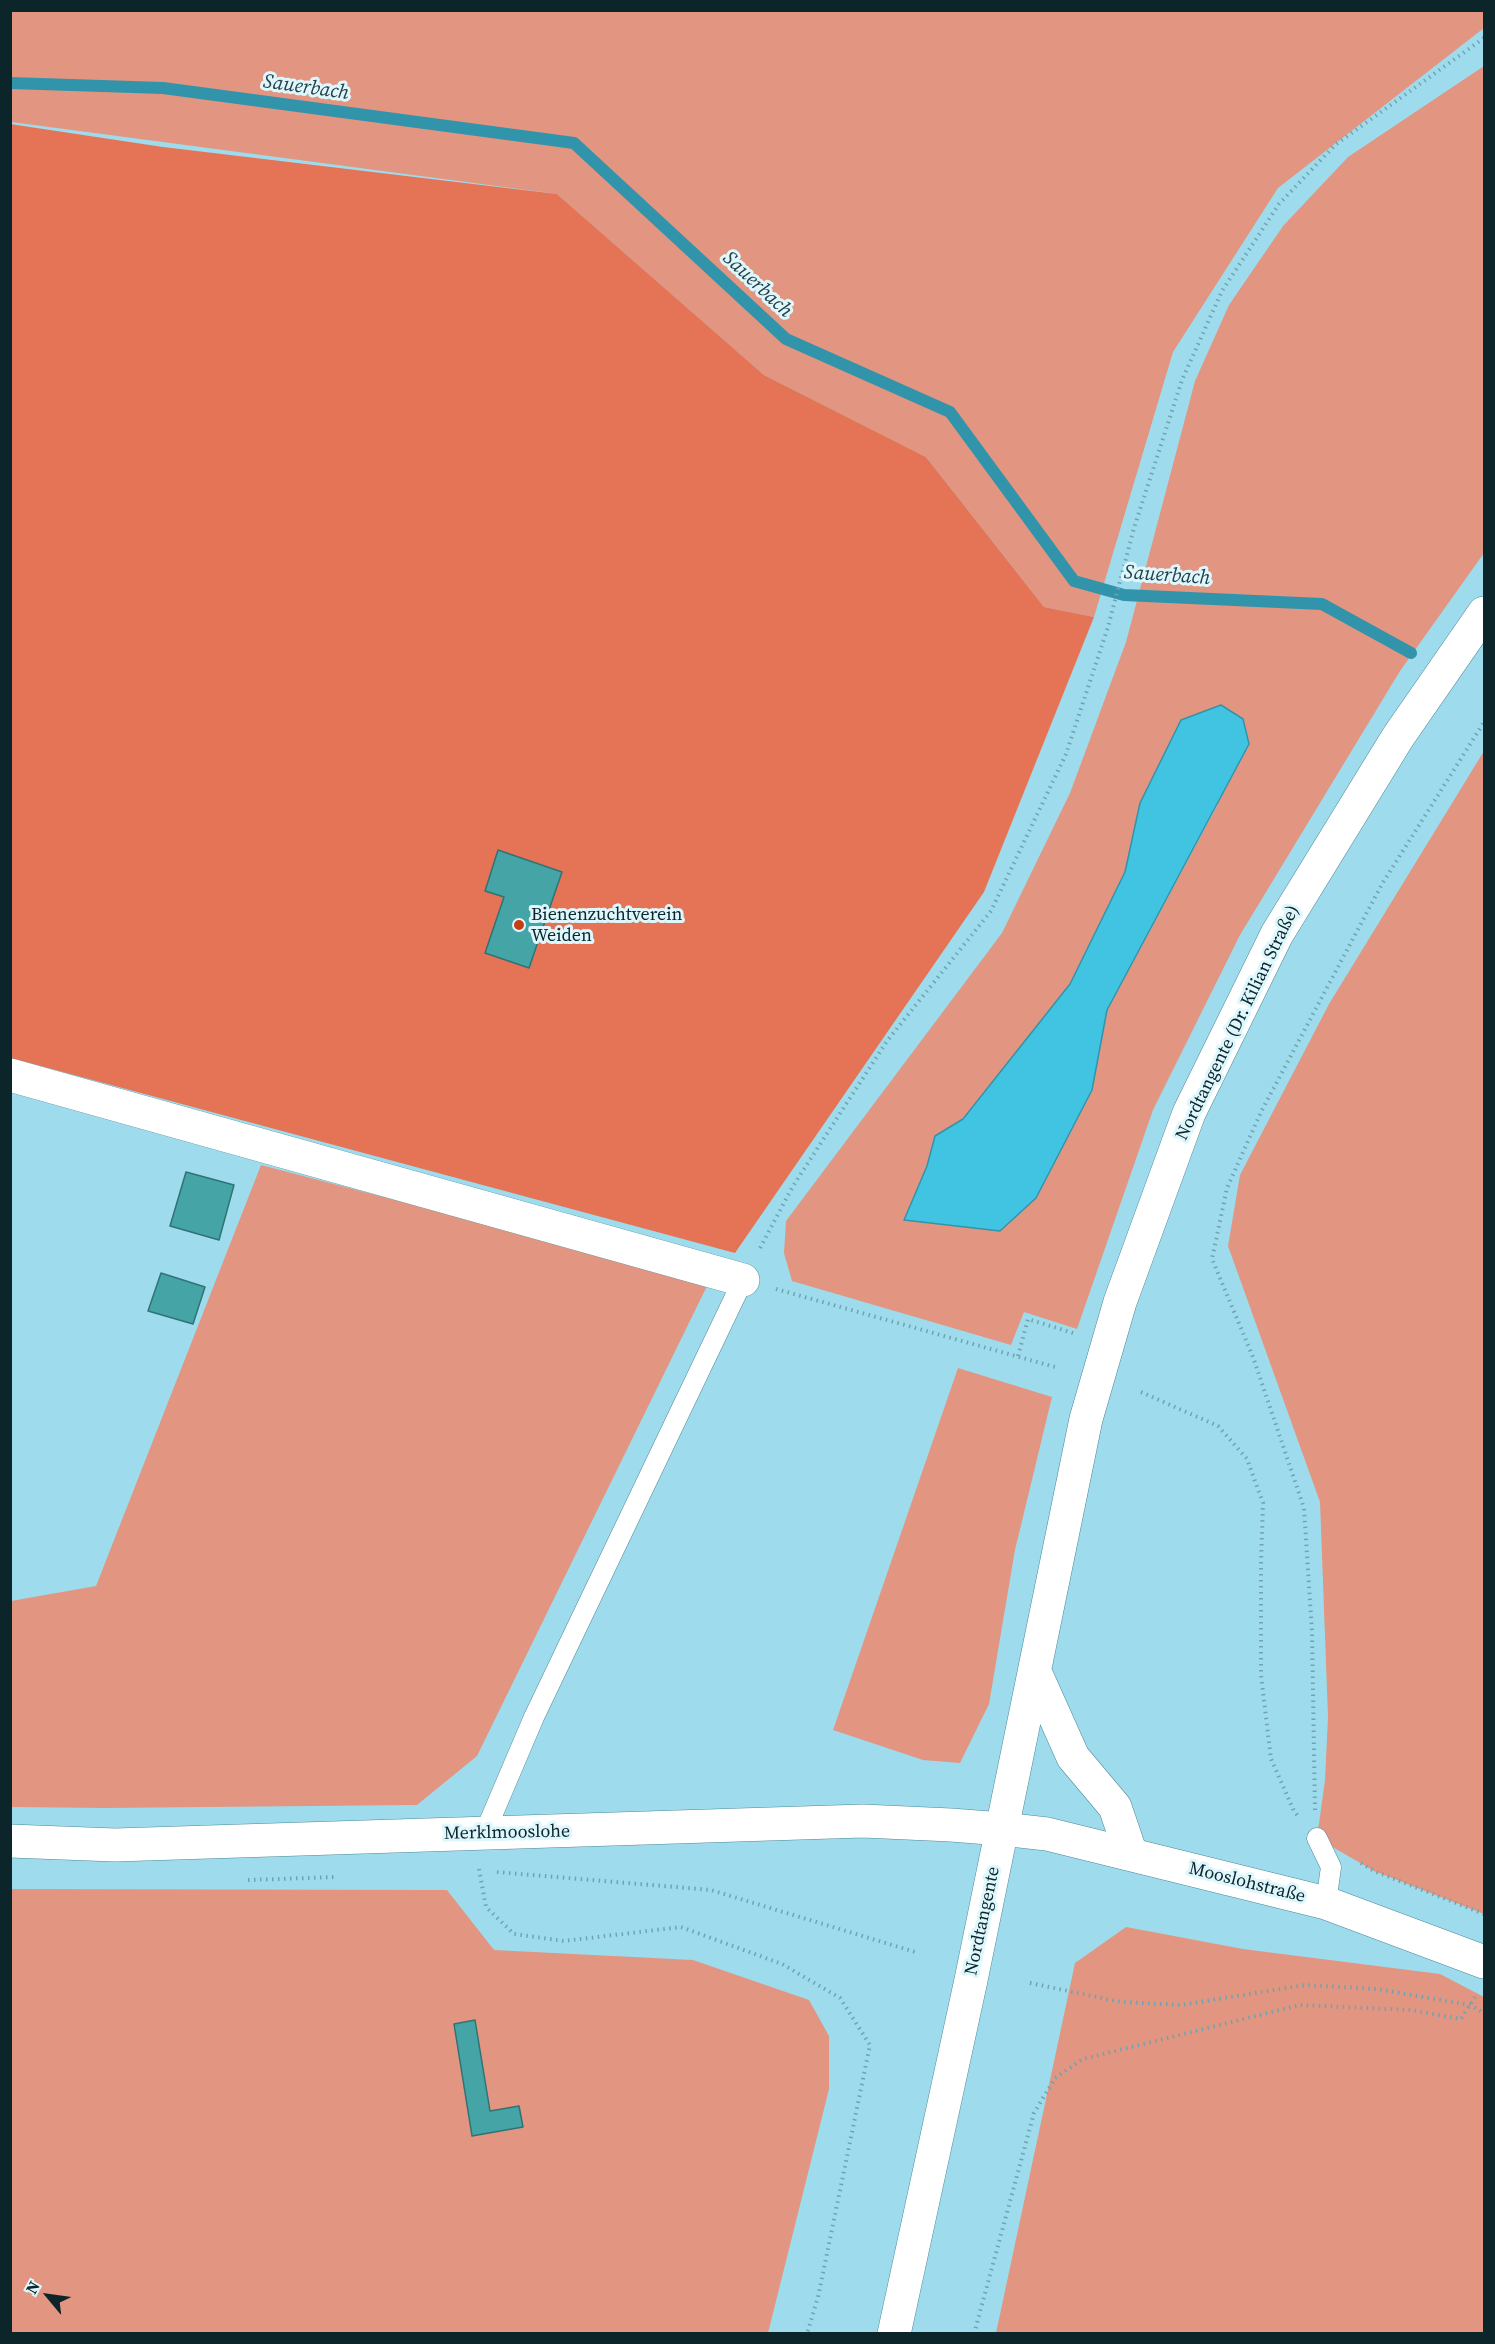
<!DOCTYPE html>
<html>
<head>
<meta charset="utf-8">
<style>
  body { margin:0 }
  #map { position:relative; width:1495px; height:2344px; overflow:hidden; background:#9edced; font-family:"Source Serif 4",serif }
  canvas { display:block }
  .frame { position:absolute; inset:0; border:12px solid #0b252b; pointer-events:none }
  .north { position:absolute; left:18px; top:2266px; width:60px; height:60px; -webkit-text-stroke:4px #def7fd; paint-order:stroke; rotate:299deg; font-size:16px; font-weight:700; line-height:24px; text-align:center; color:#0b252b }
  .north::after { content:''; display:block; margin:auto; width:21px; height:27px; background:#0b252b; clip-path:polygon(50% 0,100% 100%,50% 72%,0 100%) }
</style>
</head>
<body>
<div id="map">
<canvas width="1495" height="2344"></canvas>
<div class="frame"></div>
<div class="north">N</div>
</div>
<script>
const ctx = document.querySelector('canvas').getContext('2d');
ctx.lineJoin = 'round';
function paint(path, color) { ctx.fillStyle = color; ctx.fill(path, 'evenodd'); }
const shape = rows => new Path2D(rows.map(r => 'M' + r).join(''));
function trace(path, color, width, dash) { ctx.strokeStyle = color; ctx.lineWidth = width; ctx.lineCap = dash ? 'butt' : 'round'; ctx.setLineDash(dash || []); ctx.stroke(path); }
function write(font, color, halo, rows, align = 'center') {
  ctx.font = font + ' "Source Serif 4",serif'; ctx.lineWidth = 6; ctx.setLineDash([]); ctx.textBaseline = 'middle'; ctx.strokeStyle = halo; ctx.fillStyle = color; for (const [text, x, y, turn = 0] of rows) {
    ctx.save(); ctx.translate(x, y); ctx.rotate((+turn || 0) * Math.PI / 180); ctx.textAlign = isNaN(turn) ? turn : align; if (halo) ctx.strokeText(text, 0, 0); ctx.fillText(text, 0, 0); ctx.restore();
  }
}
const green = shape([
  [11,11,1484,11,1484,28,1278,188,1173,352,1094,617,1044,607,926,457,764,375,557,194,11,122],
  [1484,66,1484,553,1400,671,1240,935,1153,1110,1077,1329,1024,1312,1011,1345,792,1281,784,1253,786,1221,1002,933,1070,793,1126,642,1195,381,1229,305,1283,226,1348,157],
  [1140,803,1218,804,1107,1010,1092,1090,1036,1198,904,1219,927,1166,935,1136,963,1119,1070,984,1125,872],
  [1484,751,1484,1914,1374,1871,1317,1838,1325,1780,1328,1717,1320,1502,1228,1246,1240,1175,1329,1004],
  [261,1165,709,1282,477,1756,417,1805,105,1808,11,1807,11,1601,96,1586],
  [958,1368,1052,1397,1015,1550,989,1704,960,1763,923,1760,833,1730],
  [11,1889,447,1890,494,1950,693,1960,809,2000,829,2036,829,2089,768,2333,11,2334],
  [1126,1927,1243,1949,1440,1974,1484,1997,1484,2333,996,2333,1075,1963]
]);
const forest = shape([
  [10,124,163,147,557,194,764,375,926,457,1044,607,1094,617,984,892,735,1253,11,1058]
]);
const water = shape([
  [1221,705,1243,719,1249,744,1107,1010,1092,1090,1036,1198,1000,1231,904,1220,927,1166,935,1136,963,1119,1070,984,1125,872,1140,803,1181,720,1221,705]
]);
const stream = shape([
  [10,83,163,88,574,143,786,339,950,412,1074,581,1124,595,1322,604,1411,653]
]);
const building = shape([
  [498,850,562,872,529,968,485,953,504,897,485,891,498,850],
  [186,1172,234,1185,219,1240,170,1226,186,1172],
  [161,1273,205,1287,193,1324,148,1311,161,1273],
  [475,2020,490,2111,519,2106,523,2127,472,2136,454,2024,475,2020]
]);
const path = shape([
  [760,1248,793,1186,887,1041,991,911,1066,754,1108,627,1134,528,1182,380,1222,291,1279,204,1335,145,1484,38],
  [776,1289,1055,1367],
  [1018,1356,1028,1319,1073,1333],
  [1141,1392,1218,1426,1247,1459,1263,1503,1261,1562,1261,1675,1271,1759,1294,1811,1298,1816],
  [1315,1810,1312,1632,1304,1508,1253,1357,1212,1259,1227,1188,1261,1112,1382,884,1484,722],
  [1361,1863,1374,1871,1484,1914],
  [479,1869,486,1907,514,1934,564,1941,681,1927,782,1964,840,1998,870,2045,818,2297,807,2334],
  [497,1872,711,1890,915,1952],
  [248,1880,337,1877],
  [1030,1983,1121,2002,1181,2005,1305,1985,1377,1989,1470,2005,1484,2013],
  [974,2334,1034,2113,1055,2078,1083,2059,1300,2005,1411,2010,1461,2019,1475,1997]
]);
const lane = shape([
  [485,1832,534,1717,743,1280],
  [1317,1838,1331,1867,1326,1903]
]);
const street = shape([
  [10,1075,743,1280],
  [10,1841,115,1845,863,1821,951,1825,1002,1829]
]);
const secondary = shape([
  [1002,1829,1047,1834,1326,1903,1484,1962]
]);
const primary = shape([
  [1035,1672,1073,1757,1115,1807,1131,1854],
  [894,2334,971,1980,1086,1419,1120,1302,1189,1113,1277,934,1398,737,1484,613]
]);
const markers = [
  [519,925,6,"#c73e13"]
];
const poiNames = [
  ["Bienenzuchtverein",531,915],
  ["Weiden",531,936]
];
const streetNames = [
  ["Nordtangente (Dr. Kilian Straße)",1238,1023,-64],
  ["Merklmooslohe",507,1833,-1],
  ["Mooslohstraße",1247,1883,14],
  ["Nordtangente",983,1921,-78]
];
const waterNames = [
  ["Sauerbach",306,88,8],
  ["Sauerbach",757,285,43],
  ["Sauerbach",1167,576,4]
];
paint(green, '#e29681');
paint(forest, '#e57456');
paint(water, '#41c4e2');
trace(water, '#3194ab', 1.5);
trace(stream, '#3194ab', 12);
paint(building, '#45a4a5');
trace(building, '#307374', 1.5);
trace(lane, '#4c8898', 21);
trace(street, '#4c8898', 34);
trace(secondary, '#4c8898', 34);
trace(primary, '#4c8898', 34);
trace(path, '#70a3b0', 4, [1.5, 4.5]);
trace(lane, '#fff', 20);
trace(street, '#fff', 33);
trace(secondary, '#fff', 33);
trace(primary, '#fff', 33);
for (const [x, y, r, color] of markers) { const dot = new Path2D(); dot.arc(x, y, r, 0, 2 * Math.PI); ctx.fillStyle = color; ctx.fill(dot); trace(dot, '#def7fd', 2); }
write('18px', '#0b252b', '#def7fd', poiNames, 'left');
write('18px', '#0b252b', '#def7fd', streetNames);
write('italic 20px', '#254047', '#def7fd', waterNames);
</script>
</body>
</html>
